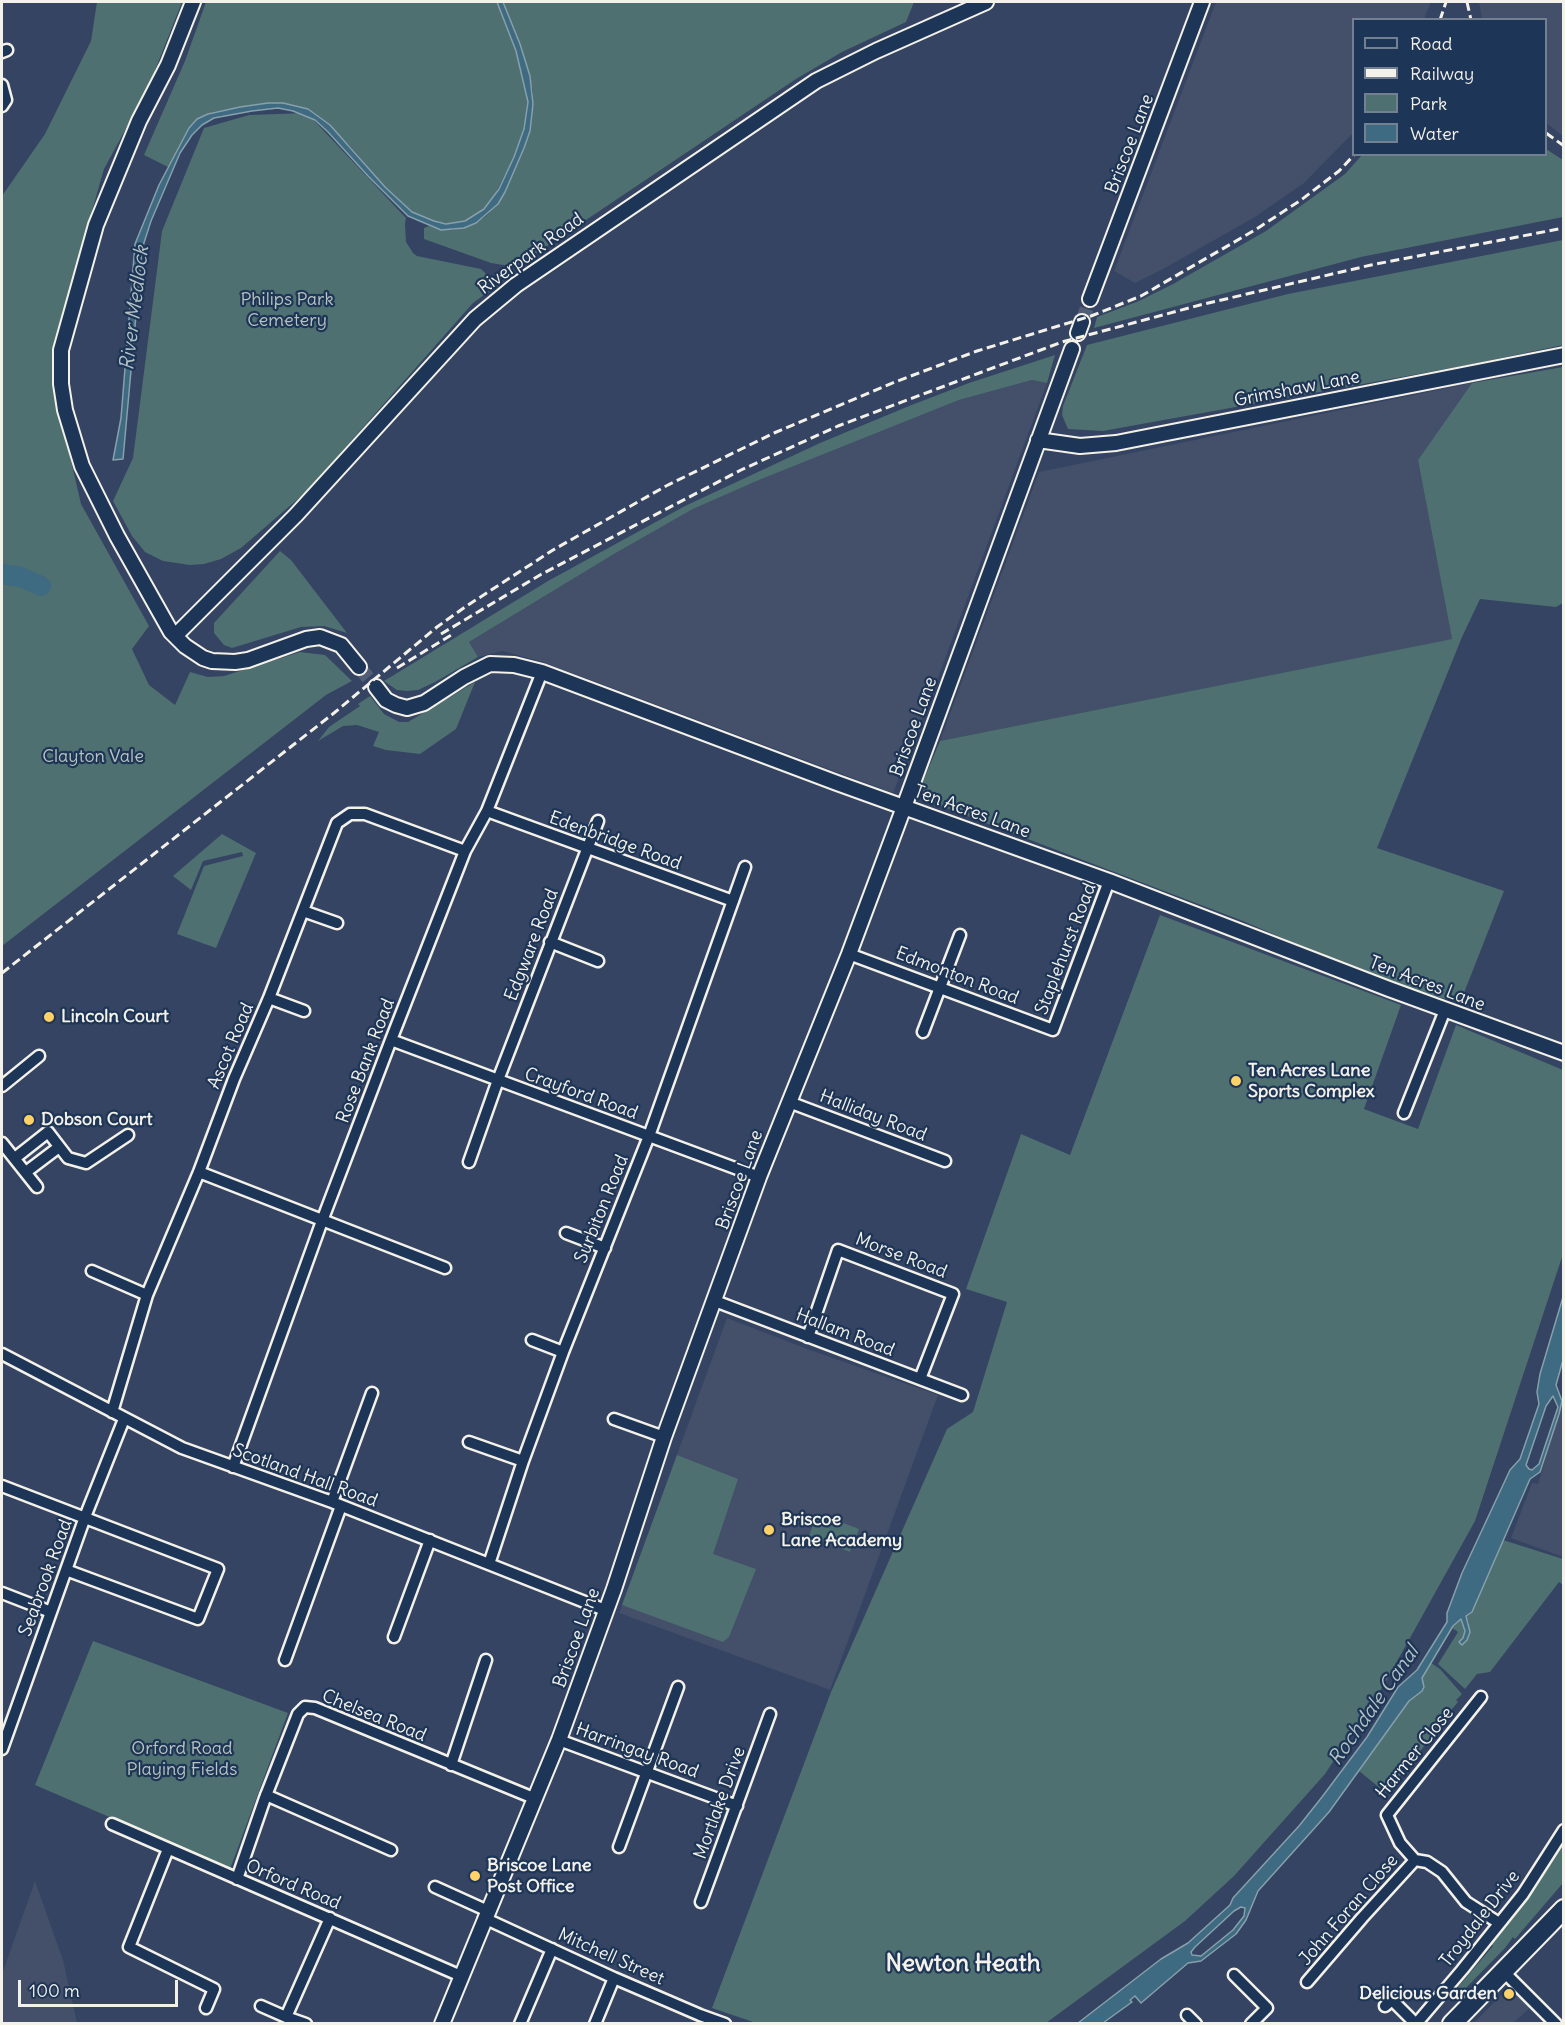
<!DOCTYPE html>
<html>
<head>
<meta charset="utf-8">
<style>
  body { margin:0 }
  #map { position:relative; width:1565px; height:2025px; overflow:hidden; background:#344462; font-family:Delius,sans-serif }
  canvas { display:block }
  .frame { position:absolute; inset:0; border:3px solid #f4f1e8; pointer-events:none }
  .legend { position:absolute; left:1352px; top:18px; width:195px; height:138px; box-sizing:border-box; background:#1d3557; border:2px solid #738091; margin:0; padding:8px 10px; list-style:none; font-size:18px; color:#f4f1e8 }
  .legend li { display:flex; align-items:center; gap:12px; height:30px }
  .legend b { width:30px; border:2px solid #738091 }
  .scale { position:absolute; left:18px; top:1980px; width:160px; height:27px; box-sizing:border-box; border:3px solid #f4f1e8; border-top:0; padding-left:8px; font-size:18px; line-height:21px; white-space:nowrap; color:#f4f1e8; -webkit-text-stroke:4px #1d3557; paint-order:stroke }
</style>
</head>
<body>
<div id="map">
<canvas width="1565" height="2025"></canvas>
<div class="frame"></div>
<ul class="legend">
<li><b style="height:8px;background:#1d3557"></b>Road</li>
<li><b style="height:8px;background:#f4f1e8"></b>Railway</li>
<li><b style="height:16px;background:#4e7071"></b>Park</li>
<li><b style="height:16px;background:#3e6a82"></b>Water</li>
</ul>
<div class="scale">100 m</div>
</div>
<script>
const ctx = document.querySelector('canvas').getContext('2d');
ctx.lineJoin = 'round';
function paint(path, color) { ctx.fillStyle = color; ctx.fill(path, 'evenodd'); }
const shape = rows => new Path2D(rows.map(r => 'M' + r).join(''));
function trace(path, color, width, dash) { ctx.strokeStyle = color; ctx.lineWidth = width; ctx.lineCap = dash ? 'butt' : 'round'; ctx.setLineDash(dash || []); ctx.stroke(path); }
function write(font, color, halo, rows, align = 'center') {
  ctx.font = font + ' Delius,sans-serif'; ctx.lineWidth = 4.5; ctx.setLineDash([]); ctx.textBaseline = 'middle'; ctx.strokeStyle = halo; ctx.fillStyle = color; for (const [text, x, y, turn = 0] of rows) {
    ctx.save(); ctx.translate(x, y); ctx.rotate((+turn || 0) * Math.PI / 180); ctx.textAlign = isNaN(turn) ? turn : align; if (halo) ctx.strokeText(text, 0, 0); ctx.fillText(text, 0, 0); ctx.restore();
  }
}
const built = shape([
  [1216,2,1431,2,1424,19,1354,20,1353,133,1304,183,1255,217,1165,268,1135,283,1114,271],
  [1479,2,1563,2,1563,136,1546,123,1546,20,1482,19],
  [1032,380,1047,383,929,702,893,793,540,661,502,651,478,657,469,642,614,554,693,509,759,480,959,400],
  [1472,383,1418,460,1452,639,940,741,1039,472],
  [727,1318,810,1350,938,1395,830,1690,619,1613],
  [1563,1399,1563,1557,1511,1538,1532,1483,1538,1484],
  [35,1881,63,1960,77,2023,2,2023,2,1974],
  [1511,1985,1533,2005,1513,2023,1473,2024]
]);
const green = shape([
  [97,2,182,2,148,88,104,169,77,263,54,362,57,401,81,504,149,626,132,649,149,685,175,705,190,672,208,677,224,676,300,652,325,655,352,681,326,695,2,946,2,196,45,134,91,41],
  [206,2,497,2,516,51,528,102,524,129,514,157,491,202,477,214,465,221,452,224,434,221,412,212,385,187,350,146,317,115,308,109,283,103,268,103,240,107,213,112,197,119,189,128,168,167,144,155,185,61],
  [503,2,914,2,906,22,842,52,796,79,516,267,491,263,424,239,424,228,429,226,441,230,453,230,476,223,486,216,498,204,524,148,530,131,533,91,520,44],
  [307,113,406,218,405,224,406,242,413,253,417,256,481,269,498,285,473,303,306,492,241,548,221,559,204,564,190,565,163,561,145,552,132,536,113,501,133,458,162,231,204,128,249,115],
  [1546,149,1563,160,1563,217,1361,257,1094,328,1097,317,1139,301,1173,284,1266,231,1345,174,1362,155,1546,154],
  [1563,240,1563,345,1468,365,1103,431,1068,429,1062,415,1063,406,1087,345,1288,294],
  [1055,355,1047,383,1032,380,959,400,759,480,693,509,614,554,469,642,478,657,435,682,418,690,407,691,397,690,384,681,548,581,685,506,820,443,909,406,969,383],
  [1563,367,1563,603,1556,607,1480,599,1462,637,1377,848,1504,891,1460,1003,1382,981,1243,921,928,801,921,786,940,741,1452,639,1418,460,1472,383],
  [280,551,291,560,347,633,324,626,301,627,232,648,224,645,214,633,214,623],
  [475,682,456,729,420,754,386,750,373,746,379,732,357,725,343,726,318,741,329,727,360,706,358,704,370,696,384,714,399,722,408,722],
  [222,834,256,853,216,948,177,934,204,866,243,856,242,852,203,861,191,890,173,876],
  [1160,915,1401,1005,1364,1109,1418,1129,1456,1025,1563,1070,1563,1254,1475,1521,1385,1683,1325,1774,1234,1876,1185,1921,1046,2023,759,2024,712,2008,831,1692,947,1429,973,1412,1007,1302,966,1289,1021,1134,1070,1155],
  [677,1455,738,1479,713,1554,756,1569,729,1637,723,1642,622,1605],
  [817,1513,859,1529,850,1552,809,1536],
  [1503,1540,1563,1559,1563,1585,1559,1582,1490,1672,1477,1674,1465,1689,1438,1664,1458,1632,1452,1628,1461,1619,1465,1631,1462,1645,1469,1623,1466,1616,1472,1612],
  [93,1641,288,1713,230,1869,35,1785],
  [1431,1663,1440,1669,1462,1694,1456,1700,1458,1702,1434,1730,1432,1728,1430,1730,1434,1734,1386,1793,1359,1771,1423,1682,1422,1678],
  [1563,1838,1563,1883,1515,1939,1513,1937,1505,1948,1463,1991,1458,1987,1493,1946,1489,1943,1542,1875]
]);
const water = shape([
  [497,2,503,2,520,44,530,76,533,104,530,131,524,148,505,192,498,204,476,223,464,228,441,230,408,216,368,176,328,132,315,120,293,111,278,108,252,111,214,118,202,125,192,135,180,153,151,221,142,249,123,459,113,460,121,418,135,244,159,185,189,128,197,119,208,114,240,107,268,103,283,103,308,109,330,125,385,187,412,212,434,221,446,224,465,221,484,209,499,189,514,157,524,129,528,102,516,51,497,2],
  [1563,1297,1563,1360,1556,1385,1562,1401,1559,1414,1540,1472,1530,1479,1472,1612,1466,1616,1470,1632,1467,1640,1462,1645,1459,1642,1463,1638,1465,1631,1461,1619,1453,1626,1422,1678,1424,1687,1422,1691,1409,1701,1329,1812,1258,1891,1246,1920,1236,1934,1201,1961,1188,1963,1141,2003,1135,1996,1130,2000,1132,2002,1103,2023,1078,2023,1161,1959,1188,1943,1230,1905,1233,1898,1299,1826,1322,1797,1367,1737,1398,1687,1417,1670,1447,1622,1447,1613,1462,1573,1510,1470,1520,1459,1539,1404,1537,1392,1540,1374,1563,1297],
  [1553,1396,1558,1407,1539,1464,1532,1470,1529,1469,1526,1465,1546,1406,1553,1396],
  [1241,1907,1245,1908,1244,1916,1233,1930,1201,1956,1192,1955,1191,1952,1195,1947,1234,1911,1241,1907]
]);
const river = shape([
  [2,574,21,577,41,586]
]);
const secondaryTunnel = shape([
  [1082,322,1090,299],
  [359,667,376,687]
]);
const street = shape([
  [2,52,7,50],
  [2,85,6,100,2,106],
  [487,811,733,901],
  [303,911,337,923],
  [550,942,598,961],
  [849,954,1053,1030,1109,881],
  [269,998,304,1011],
  [923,1032,960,935],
  [391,1040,759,1177],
  [2,1086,39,1056],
  [789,1102,945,1161],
  [1404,1113,1445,1010],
  [2,1143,37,1187],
  [15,1158,48,1132,68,1158,86,1163,128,1135],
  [469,1162,498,1080,598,821],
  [26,1172,59,1147],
  [199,1172,445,1268],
  [566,1233,605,1248],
  [92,1271,147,1295],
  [715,1301,962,1395],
  [808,1337,838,1250,953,1294,920,1379],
  [532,1340,563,1352],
  [2,1354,182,1448,332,1502,605,1610],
  [112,1412,147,1295,199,1172,234,1079,269,998,337,823,350,814,365,814,465,851],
  [614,1419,664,1437],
  [469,1442,523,1461],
  [233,1467,322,1221,391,1040,465,851,487,811,542,672],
  [2,1486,218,1569,198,1619,66,1570],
  [332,1502,372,1393],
  [489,1564,523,1461,563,1352,649,1136,745,867],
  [2,1593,51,1612],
  [394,1637,430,1540],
  [285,1660,341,1506],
  [1481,1697,1387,1815,1400,1843,1415,1860,1427,1862,1442,1872,1466,1902,1499,1923],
  [559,1740,737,1806],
  [2,1749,85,1517,124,1419],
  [451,1765,486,1660],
  [266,1795,391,1850],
  [112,1824,461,1976],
  [619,1847,678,1687],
  [168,1849,129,1947,214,1989,206,2008],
  [237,1879,265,1798,298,1714,305,1707,315,1708,536,1799],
  [435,1887,488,1911],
  [701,1902,770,1714],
  [484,1918,614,1978,700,2015,725,2024],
  [1504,1972,1556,2024],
  [1234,1975,1267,2008,1251,2024],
  [1307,1982,1362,1918,1415,1860],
  [261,2006,286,2017],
  [1385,2006,1392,2000,1416,2024],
  [1187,2015,1196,2024],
  [306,2024,286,2017,330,1918],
  [520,2024,552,1949],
  [595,2024,614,1978],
  [1416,2024,1462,1970,1523,1894,1564,1830]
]);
const secondary = shape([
  [193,2,168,65,139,121,96,225,61,350,61,384,65,410,82,466,117,536,171,632,185,646,203,658,212,661,235,662,248,660,306,639,320,637,341,645,359,667],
  [1090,299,1202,2],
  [1078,333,1082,322],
  [1038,440,1080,446,1116,443,1564,355],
  [175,636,296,515,475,319,516,285,816,81,876,51,986,2],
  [376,687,386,700,396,705,407,708,424,703,464,677,490,664,514,665,542,672,837,783,1109,881,1389,989,1564,1053],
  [442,2024,559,1740,614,1589,664,1437,759,1177,849,954,904,807,1072,349]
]);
const highway = shape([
  [1452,2024,1564,1909]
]);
const rail = shape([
  [1467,2,1471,20],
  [1440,20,1446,2],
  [1546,133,1564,146],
  [441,634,540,575,741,470,838,426,1062,342,1200,305,1371,265,1564,228],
  [397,668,453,634],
  [2,973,334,713,437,627,465,607,553,550,666,486,774,433,895,382,977,351,1091,316,1141,296,1255,230,1301,200,1339,171,1355,154]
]);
const markers = [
  [49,1017,6,"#ffd166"],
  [1236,1081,6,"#ffd166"],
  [29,1120,6,"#ffd166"],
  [769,1530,6,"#ffd166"],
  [475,1876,6,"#ffd166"],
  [1509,1994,6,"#ffd166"]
];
const streetNames = [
  ["Briscoe Lane",1130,144,-69],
  ["Riverpark Road",531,254,-36],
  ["Grimshaw Lane",1297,389,-11],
  ["Briscoe Lane",914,727,-70],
  ["Ten Acres Lane",972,812,20],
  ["Edenbridge Road",615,841,20],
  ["Edgware Road",532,945,-69],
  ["Staplehurst Road",1066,949,-69],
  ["Edmonton Road",957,976,21],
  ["Ten Acres Lane",1427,984,21],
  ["Ascot Road",231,1046,-67],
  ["Rose Bank Road",366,1061,-69],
  ["Crayford Road",581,1094,20],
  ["Halliday Road",873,1116,21],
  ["Briscoe Lane",740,1180,-70],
  ["Surbiton Road",602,1209,-68],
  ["Morse Road",901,1256,21],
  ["Hallam Road",845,1333,21],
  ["Scotland Hall Road",305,1476,20],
  ["Seabrook Road",46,1578,-70],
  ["Briscoe Lane",577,1638,-70],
  ["Chelsea Road",374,1716,22],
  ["Harringay Road",637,1751,20],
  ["Harmer Close",1415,1753,-51],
  ["Mortlake Drive",720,1803,-70],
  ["Orford Road",293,1885,23],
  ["John Foran Close",1349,1910,-49],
  ["Troydale Drive",1480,1919,-52],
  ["Mitchell Street",611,1957,24]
];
const parkNames = [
  ["Philips Park",287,300],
  ["Cemetery",287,321],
  ["Clayton Vale",93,757],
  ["Orford Road",182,1749],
  ["Playing Fields",182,1770]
];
const poiNames = [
  ["Lincoln Court",61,1017],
  ["Ten Acres Lane",1248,1071],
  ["Sports Complex",1248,1092],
  ["Dobson Court",41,1120],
  ["Briscoe",781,1520],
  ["Lane Academy",781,1541],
  ["Briscoe Lane",487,1866],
  ["Post Office",487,1887],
  ["Delicious Garden",1497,1994,"right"]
];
const waterNames = [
  ["River Medlock",135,308,-83],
  ["Rochdale Canal",1374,1706,-55]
];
const districtNames = [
  ["Newton Heath",963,1964]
];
paint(built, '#444f6a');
paint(green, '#4e7071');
paint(water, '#3e6a82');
trace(water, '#87a0ab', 1.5);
trace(river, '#3e6a82', 20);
trace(secondaryTunnel, '#515e76', 14, [14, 7]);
trace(street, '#f4f1e8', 15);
trace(secondary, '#f4f1e8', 18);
trace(highway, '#f4f1e8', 22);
trace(street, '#1d3557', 10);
trace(secondary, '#1d3557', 14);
trace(highway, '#1d3557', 18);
trace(rail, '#f4f1e8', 3, [9, 4.5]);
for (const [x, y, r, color] of markers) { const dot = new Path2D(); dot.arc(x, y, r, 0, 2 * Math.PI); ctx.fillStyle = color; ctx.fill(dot); trace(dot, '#1d3557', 2); }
write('18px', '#f4f1e8', '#1d3557', streetNames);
write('18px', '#bac4be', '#1d3557', parkNames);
write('bold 18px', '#f4f1e8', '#1d3557', poiNames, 'left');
write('italic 20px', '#b4c2c4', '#1d3557', waterNames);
write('bold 24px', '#f4f1e8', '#1d3557', districtNames);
</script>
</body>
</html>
